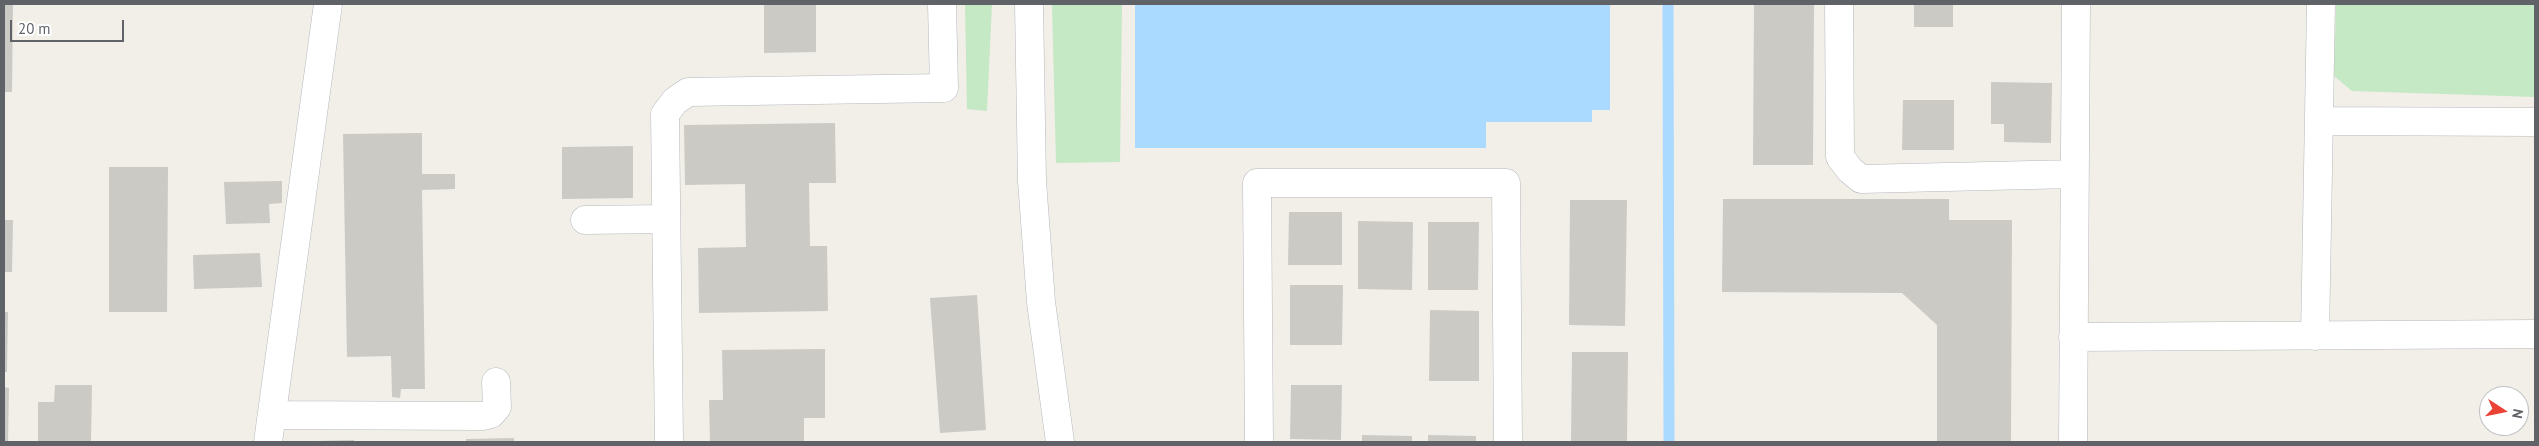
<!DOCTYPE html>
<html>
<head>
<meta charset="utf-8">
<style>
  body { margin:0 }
  #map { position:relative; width:2539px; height:446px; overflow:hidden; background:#f1efe8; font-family:"PT Sans",sans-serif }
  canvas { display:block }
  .frame { position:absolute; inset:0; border:5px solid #5f6368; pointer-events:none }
  .north { position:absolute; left:2479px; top:386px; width:50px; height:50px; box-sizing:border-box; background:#fff; border:1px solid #bfc1c3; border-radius:50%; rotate:101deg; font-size:14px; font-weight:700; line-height:20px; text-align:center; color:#5f6368 }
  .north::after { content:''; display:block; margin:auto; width:18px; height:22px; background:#ea4335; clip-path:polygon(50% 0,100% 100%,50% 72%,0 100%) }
  .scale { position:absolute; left:10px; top:20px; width:114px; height:22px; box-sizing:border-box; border:2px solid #5f6368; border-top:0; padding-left:6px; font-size:15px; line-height:18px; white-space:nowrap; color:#5f6368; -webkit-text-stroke:4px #fff; paint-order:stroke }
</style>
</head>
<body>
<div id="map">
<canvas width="2539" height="446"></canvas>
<div class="frame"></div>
<div class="north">N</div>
<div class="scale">20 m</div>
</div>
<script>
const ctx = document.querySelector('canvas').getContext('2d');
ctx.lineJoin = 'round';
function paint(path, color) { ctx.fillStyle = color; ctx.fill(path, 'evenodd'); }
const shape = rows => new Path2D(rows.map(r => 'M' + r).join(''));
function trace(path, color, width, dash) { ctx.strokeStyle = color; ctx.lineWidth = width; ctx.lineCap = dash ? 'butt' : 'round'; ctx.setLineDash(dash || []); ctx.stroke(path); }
const green = shape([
  [965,4,992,4,987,111,967,109],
  [1052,4,1122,4,1120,162,1056,163],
  [2336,4,2535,4,2535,97,2352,91,2334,76]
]);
const water = shape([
  [1135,4,1610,4,1610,110,1592,110,1592,122,1486,122,1486,148,1135,148]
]);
const stream = shape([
  [1668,4,1669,442]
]);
const building = shape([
  [4,4,13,4,12,92,4,92],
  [764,4,816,4,816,52,764,53],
  [1754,4,1814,4,1813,165,1753,165],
  [1914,4,1953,4,1953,27,1914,27],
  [1991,82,2052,83,2051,143,2004,142,2004,124,1991,124],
  [1903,100,1954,100,1954,150,1902,150],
  [835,123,836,183,809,183,810,246,827,246,828,311,699,313,698,248,746,247,745,184,685,185,684,125],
  [422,133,422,174,455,174,455,189,422,190,425,389,401,389,400,398,392,397,391,356,347,357,343,134],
  [633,146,633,198,562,199,562,147],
  [109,167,168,167,167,312,109,312],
  [282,181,282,203,269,204,270,223,226,224,224,182],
  [1723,199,1949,199,1949,220,2012,220,2011,442,1937,442,1937,325,1902,293,1722,292],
  [1570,200,1627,200,1625,326,1569,325],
  [1289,212,1342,212,1342,265,1288,265],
  [4,220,13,220,12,272,4,272],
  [1358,221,1413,222,1412,290,1358,289],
  [1428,222,1479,222,1478,290,1428,290],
  [260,253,262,287,194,289,193,255],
  [1290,285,1343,285,1342,345,1290,345],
  [977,295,986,430,940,433,930,298],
  [1430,310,1479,311,1479,381,1429,381],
  [4,312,8,312,7,372,4,372],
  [825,349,825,418,804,418,804,442,710,442,709,400,723,400,722,350],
  [1572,352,1628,352,1627,442,1571,442],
  [55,385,92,385,91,442,38,442,38,402,54,402],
  [1291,385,1342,385,1341,440,1290,439],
  [4,387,9,388,8,442,4,442],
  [1362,435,1412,436,1412,442,1362,442],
  [1428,435,1476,436,1476,442,1428,442],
  [514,438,514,442,466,442,466,439],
  [354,440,354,442,315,442,315,441]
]);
const minor = shape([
  [1029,4,1032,181,1041,302,1060,442],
  [1839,4,1840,157,1850,170,1861,179,2074,174],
  [2319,121,2535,122],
  [585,220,666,219],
  [2315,336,2321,4],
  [2073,337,2535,334],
  [272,415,483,416,491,414,497,407,496,382],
  [268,442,328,4],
  [669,442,665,114,675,101,688,92,944,88,942,4],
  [1259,442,1257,183,1506,183,1508,442],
  [2073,442,2076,4]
]);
paint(green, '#c5e8c5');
paint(water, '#aadaff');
trace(stream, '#aadaff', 11);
paint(building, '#cccac5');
trace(minor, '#b5b8bc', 29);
trace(minor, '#fff', 28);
</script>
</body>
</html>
